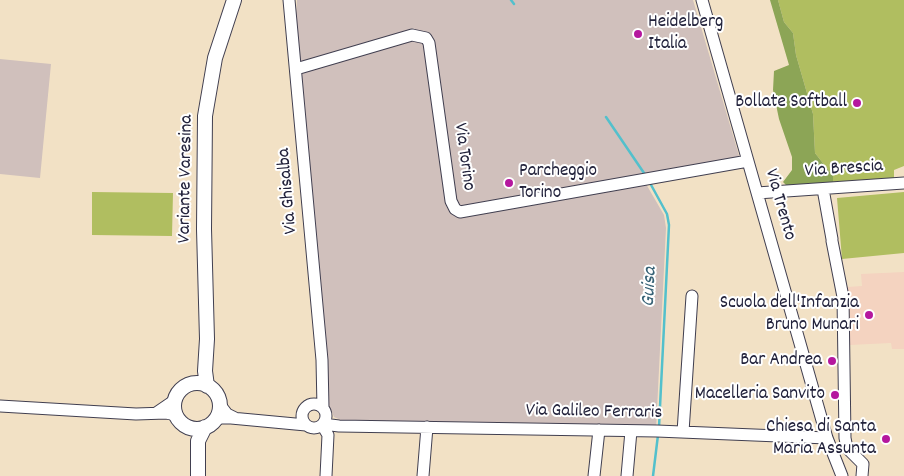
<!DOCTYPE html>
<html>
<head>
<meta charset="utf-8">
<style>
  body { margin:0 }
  canvas { display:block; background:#f2e1c5 }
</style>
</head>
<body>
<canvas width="904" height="476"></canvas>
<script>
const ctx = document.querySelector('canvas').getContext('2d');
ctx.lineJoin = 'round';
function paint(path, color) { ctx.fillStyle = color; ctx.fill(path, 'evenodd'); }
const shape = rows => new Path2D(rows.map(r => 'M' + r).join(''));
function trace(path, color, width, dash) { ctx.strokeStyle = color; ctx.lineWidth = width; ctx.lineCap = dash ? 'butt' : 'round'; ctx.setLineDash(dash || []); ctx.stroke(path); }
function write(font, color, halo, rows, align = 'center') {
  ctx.font = font + ' Dekko,sans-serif'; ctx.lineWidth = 4; ctx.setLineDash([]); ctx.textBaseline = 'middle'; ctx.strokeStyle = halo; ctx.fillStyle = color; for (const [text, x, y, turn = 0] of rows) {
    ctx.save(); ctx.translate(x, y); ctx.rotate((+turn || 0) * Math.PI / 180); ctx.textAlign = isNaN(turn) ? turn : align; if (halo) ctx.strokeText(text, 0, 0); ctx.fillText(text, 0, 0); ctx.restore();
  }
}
const built = shape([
  [904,272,904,349,892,349,891,343,850,345,847,287,862,286,861,274]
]);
const industrial = shape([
  [297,0,693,0,740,159,642,177,664,215,666,228,656,430,345,422,334,417,329,405,296,17],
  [0,59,51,64,40,178,0,174]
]);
const green = shape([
  [778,0,904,0,904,166,894,170,894,178,833,182,833,176,815,153,813,114,796,55,793,33,784,22],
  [92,192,173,193,172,236,92,235],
  [904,192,904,253,842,259,837,198]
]);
const forest = shape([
  [770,0,778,0,784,22,793,33,796,55,813,114,815,153,833,176,833,182,787,186,783,182,792,170,792,157,779,119,773,90,774,71,789,65]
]);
const stream = shape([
  [511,0,514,4],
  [606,117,646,176],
  [650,183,667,214,669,225,659,427],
  [653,476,658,435]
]);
const minor = shape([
  [289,0,322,360,323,408],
  [702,0,827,438,842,476],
  [296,69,412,35,426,38,429,43,451,201,455,209,460,212,748,161],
  [823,189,832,239],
  [757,193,904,183],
  [832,241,843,297,845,438,847,448,863,464,862,476],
  '302 416a12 12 0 1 1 24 0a12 12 0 1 1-24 0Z',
  [220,405,227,414,235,418],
  [0,406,136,414,166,413,176,415],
  [156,413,175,400],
  [216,418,231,418,306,425],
  [323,424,339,426,657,431,827,438],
  [322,425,328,435,326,476],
  [683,432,692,296],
  [423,476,427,427],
  [594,476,599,430],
  [627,476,631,431]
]);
const major = shape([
  '174 406a23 23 0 1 1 46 0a23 23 0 1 1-46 0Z',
  [207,386,205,371,207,339,204,229,205,116,215,58,234,0],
  [198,476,198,441,205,427]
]);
const markers = [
  [638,34,5,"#b5179e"],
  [857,103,5,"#b5179e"],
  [509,183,5,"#b5179e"],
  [869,315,5,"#b5179e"],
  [832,361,5,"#b5179e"],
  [835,395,5,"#b5179e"],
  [886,439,5,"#b5179e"]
];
const poiNames = [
  ["Heidelberg",648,23,"left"],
  ["Italia",648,45,"left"],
  ["Bollate Softball",847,103],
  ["Parcheggio",519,172,"left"],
  ["Torino",519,194,"left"],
  ["Scuola dell'Infanzia",859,304],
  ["Bruno Munari",859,326],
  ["Bar Andrea",822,361],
  ["Macelleria Sanvito",825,395],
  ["Chiesa di Santa",876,428],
  ["Maria Assunta",876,450]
];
const streetNames = [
  ["Via Torino",463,157,82],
  ["Via Brescia",844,170,-4],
  ["Variante Varesina",187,179,-89],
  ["Via Ghisalba",289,191,-95],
  ["Via Trento",779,205,74],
  ["Via Galileo Ferraris",594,413,1]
];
const waterNames = [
  ["Guisa",651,287,-87]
];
paint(built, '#f4d3c0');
paint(industrial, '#d0c0bc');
paint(green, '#b0be60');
paint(forest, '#8ca556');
trace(stream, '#53c0cc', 2.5);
trace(minor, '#413f50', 13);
trace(major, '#413f50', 16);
trace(minor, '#fff', 11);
trace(major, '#fff', 14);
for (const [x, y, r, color] of markers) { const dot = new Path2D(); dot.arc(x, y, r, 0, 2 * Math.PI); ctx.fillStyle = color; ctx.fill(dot); trace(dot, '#fff', 2); }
write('19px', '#22223b', '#fff', poiNames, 'right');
write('19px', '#22223b', '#fff', streetNames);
write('italic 20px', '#366175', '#fff', waterNames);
</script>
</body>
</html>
